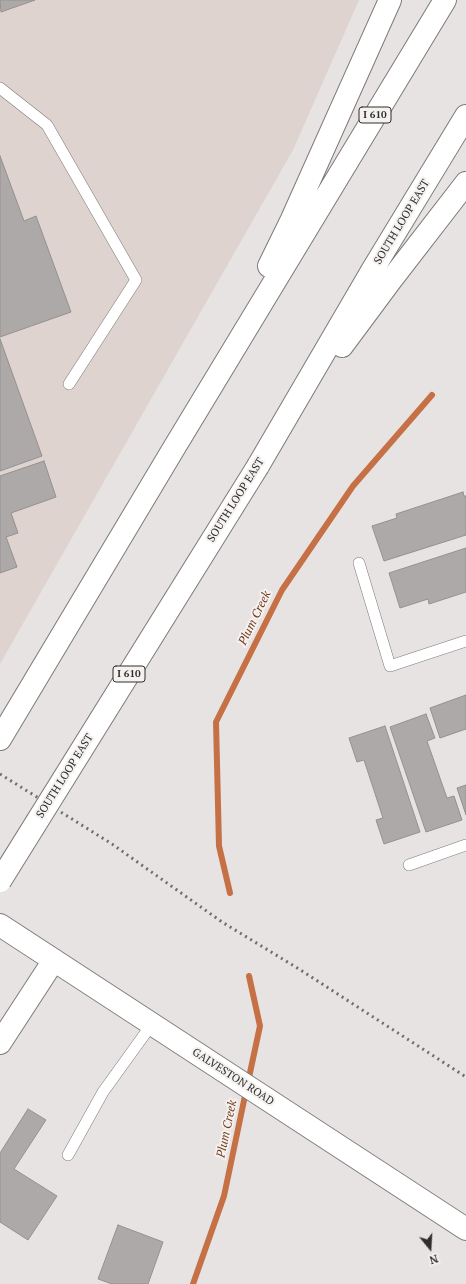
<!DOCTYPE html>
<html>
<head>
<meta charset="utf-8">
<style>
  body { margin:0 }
  #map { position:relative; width:466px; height:1284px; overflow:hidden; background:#e7e3e2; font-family:"PT Serif",serif }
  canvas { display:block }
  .north { position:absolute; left:410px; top:1228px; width:40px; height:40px; -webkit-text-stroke:3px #f4f1ef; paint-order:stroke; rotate:162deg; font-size:11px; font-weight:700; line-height:16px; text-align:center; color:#2f2e2d }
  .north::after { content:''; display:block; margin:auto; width:14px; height:18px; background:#2f2e2d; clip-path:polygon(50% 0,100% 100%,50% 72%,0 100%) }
</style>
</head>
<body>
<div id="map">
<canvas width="466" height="1284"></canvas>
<div class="north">N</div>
</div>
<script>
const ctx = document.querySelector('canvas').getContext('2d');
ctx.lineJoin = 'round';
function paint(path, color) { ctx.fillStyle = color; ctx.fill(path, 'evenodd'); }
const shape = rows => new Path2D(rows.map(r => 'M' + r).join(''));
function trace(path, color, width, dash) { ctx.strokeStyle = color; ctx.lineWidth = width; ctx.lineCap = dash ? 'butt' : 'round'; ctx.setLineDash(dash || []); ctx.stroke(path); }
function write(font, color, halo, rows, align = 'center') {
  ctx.font = font + ' "PT Serif",serif'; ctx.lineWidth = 4; ctx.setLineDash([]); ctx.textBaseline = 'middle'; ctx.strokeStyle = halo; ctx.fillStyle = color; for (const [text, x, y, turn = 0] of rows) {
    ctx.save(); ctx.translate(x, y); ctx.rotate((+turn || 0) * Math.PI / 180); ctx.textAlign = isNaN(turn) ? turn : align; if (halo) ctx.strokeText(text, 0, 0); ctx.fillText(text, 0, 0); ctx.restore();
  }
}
const built = shape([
  [0,0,359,0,293,150,0,664]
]);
const stream = shape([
  [230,893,219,846,216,722,282,590,353,486,432,395],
  [248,1082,260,1026,249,976],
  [193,1284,224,1196,246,1091]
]);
const building = shape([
  [0,0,35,0,1,12,0,0],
  [0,156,24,221,36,216,71,312,0,337,0,156],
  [0,339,42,456,0,471,0,339],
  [44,461,56,497,11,513,18,533,6,537,17,567,0,573,0,476,44,461],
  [463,492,464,496,466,496,466,535,384,561,372,526,397,518,396,514,463,492],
  [466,548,466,592,429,604,428,599,400,608,389,573,466,548],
  [466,695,466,729,440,738,430,708,466,695],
  [426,714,435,738,427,741,447,798,454,796,462,820,426,832,390,727,426,714],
  [385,726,420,832,384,844,376,820,383,818,364,760,357,762,349,738,385,726],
  [466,785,466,815,457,788,466,785],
  [28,1109,46,1120,14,1169,57,1196,28,1240,0,1222,0,1153,28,1109],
  [118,1225,163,1242,148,1284,112,1284,98,1279,118,1225]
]);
const service = shape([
  [0,88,47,125,136,280,69,384],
  [359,563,390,666,466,641],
  [409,865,466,845],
  [68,1155,103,1092,152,1024]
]);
const secondary = shape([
  [0,925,466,1229],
  [0,1043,54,960]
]);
const motorway = shape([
  [269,266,292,219,390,0],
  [342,346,391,280,466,183],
  [258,466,373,269,466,116],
  [0,739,174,448,445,0]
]);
const rail = shape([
  [0,774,112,844,222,922,299,969,466,1077]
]);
const motorwayBridge = shape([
  [0,881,258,466]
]);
const shields = [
  [375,115,32],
  [129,674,32]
];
const shieldNames = [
  ["I 610",375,115],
  ["I 610",129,674]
];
const streetNames = [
  ["SOUTH LOOP EAST",402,222,-59],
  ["SOUTH LOOP EAST",236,500,-58],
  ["SOUTH LOOP EAST",65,776,-58],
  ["GALVESTON ROAD",233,1077,33]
];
const waterNames = [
  ["Plum Creek",255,618,-64],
  ["Plum Creek",227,1129,-78]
];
paint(built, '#ded3ce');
trace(stream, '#c67045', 6);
paint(building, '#ada9a8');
trace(building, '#94918f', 1);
trace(service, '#7d7a78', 12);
trace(secondary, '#7d7a78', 24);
trace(motorway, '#7d7a78', 24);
trace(service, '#fff', 11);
trace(secondary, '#fff', 22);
trace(motorway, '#fff', 22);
trace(rail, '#706e6d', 3, [2, 4]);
trace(motorwayBridge, '#7d7a78', 24, []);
trace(motorwayBridge, '#fff', 22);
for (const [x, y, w] of shields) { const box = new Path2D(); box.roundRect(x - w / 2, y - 8, w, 16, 3); ctx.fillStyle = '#f4f1ef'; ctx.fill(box); trace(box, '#2f2e2d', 1); }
write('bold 10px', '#2f2e2d', null, shieldNames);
write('11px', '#2f2e2d', '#f4f1ef', streetNames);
write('italic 12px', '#763b1d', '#f4f1ef', waterNames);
</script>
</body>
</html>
